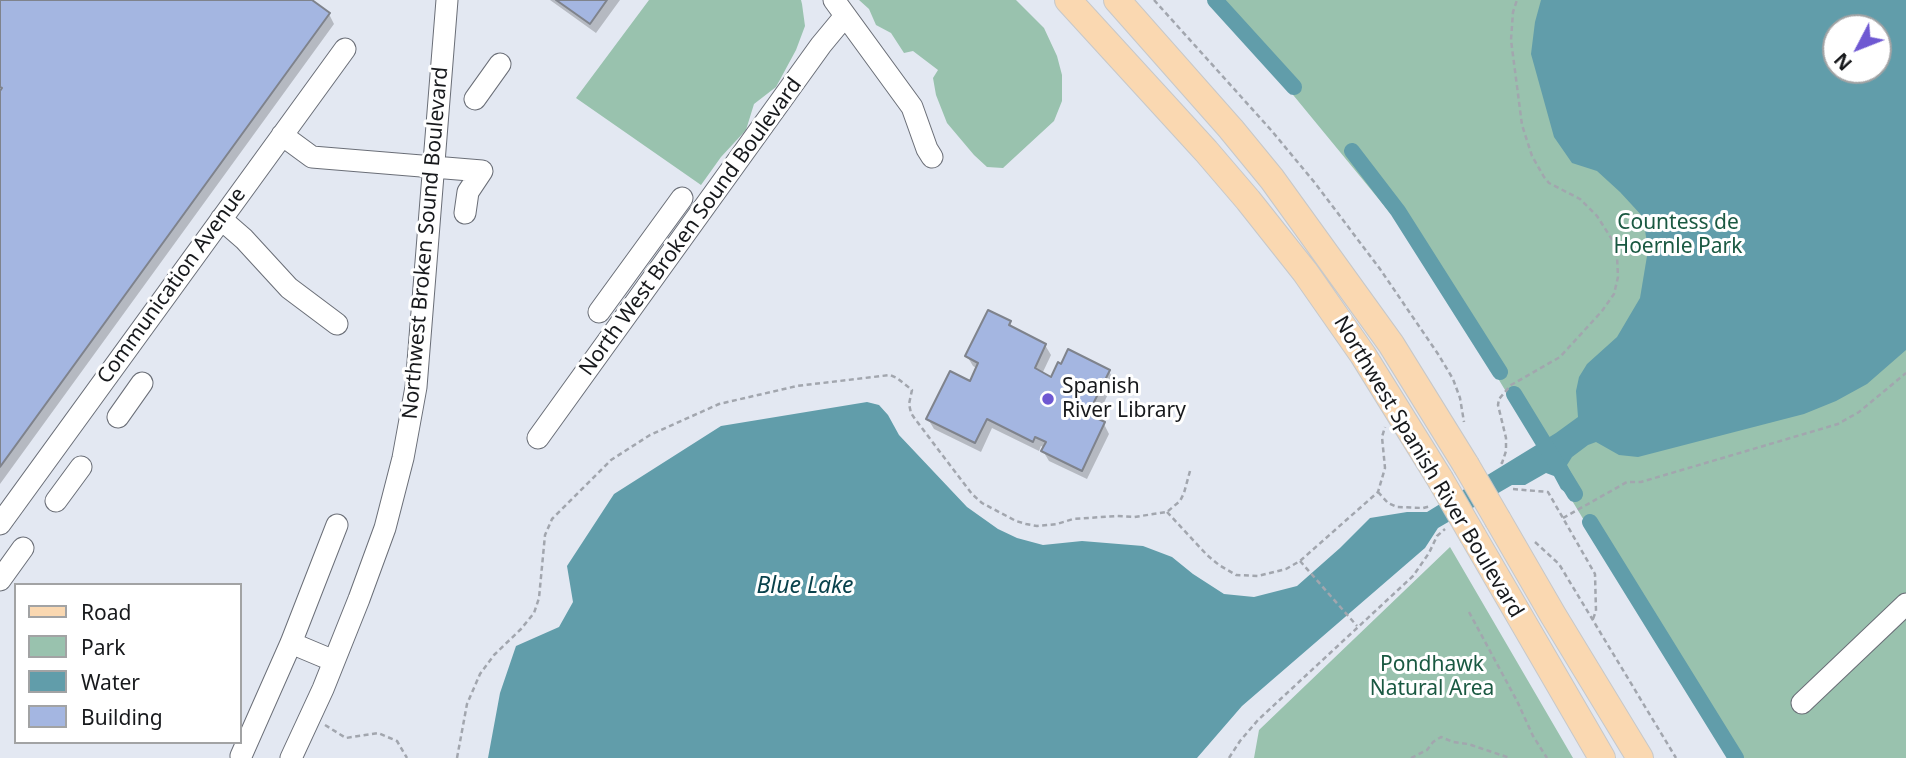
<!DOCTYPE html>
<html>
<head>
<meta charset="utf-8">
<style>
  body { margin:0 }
  #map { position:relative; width:1906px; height:758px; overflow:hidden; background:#e3e8f2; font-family:"Noto Sans",sans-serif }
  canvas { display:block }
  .legend { position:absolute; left:14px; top:583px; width:228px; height:161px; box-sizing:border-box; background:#fff; border:2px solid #a2a3a4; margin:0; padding:9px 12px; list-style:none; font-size:21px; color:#17191c }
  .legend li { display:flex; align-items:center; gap:14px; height:35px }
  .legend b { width:35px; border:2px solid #a2a3a4 }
  .north { position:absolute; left:1822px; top:14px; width:70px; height:70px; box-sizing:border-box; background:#fff; border:2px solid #a2a3a4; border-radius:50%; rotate:228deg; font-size:19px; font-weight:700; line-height:28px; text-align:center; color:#17191c }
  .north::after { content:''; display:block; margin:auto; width:24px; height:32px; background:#6e58d2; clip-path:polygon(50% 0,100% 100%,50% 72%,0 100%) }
</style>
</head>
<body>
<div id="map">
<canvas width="1906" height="758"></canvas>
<ul class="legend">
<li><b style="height:9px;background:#fad8b1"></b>Road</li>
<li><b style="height:19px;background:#99c2ae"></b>Park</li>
<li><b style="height:19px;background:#619daa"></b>Water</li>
<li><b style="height:19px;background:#a4b6e1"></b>Building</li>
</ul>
<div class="north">N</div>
</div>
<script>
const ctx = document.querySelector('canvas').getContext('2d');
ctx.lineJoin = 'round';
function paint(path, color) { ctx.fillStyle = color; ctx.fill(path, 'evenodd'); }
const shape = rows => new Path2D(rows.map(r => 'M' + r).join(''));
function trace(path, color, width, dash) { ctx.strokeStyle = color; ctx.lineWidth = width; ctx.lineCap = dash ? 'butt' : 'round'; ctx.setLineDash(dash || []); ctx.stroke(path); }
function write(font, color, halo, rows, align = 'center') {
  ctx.font = font + ' "Noto Sans",sans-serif'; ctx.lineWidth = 6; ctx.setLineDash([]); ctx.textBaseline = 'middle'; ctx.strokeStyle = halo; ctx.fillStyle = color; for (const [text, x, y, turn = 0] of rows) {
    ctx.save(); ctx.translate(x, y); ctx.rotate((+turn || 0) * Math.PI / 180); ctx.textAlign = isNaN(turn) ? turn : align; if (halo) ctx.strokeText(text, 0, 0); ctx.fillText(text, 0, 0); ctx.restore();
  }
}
const green = shape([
  [649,0,801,0,802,4,805,26,796,50,776,87,754,104,746,130,721,157,701,185,576,98],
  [859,0,1016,0,1044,28,1057,56,1062,75,1062,101,1054,121,1003,168,987,167,974,155,947,123,936,95,933,78,938,70,913,51,904,53,891,33,876,25,869,9],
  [1215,0,1906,0,1906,758,1728,758,1419,248],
  [1836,28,1878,28,1878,70,1836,70],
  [1450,547,1573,758,1254,758,1259,730]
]);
const water = shape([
  [1541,0,1906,0,1906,350,1867,384,1836,401,1804,414,1638,457,1619,455,1596,442,1588,445,1572,457,1567,465,1578,487,1577,493,1573,495,1566,493,1561,489,1554,476,1546,473,1525,485,1512,485,1438,528,1425,548,1242,706,1197,758,488,758,500,693,516,646,559,627,573,602,567,566,614,494,721,426,867,402,879,405,888,415,899,435,967,507,998,529,1017,538,1043,545,1082,541,1143,546,1172,557,1193,574,1224,594,1254,597,1297,586,1340,548,1370,518,1407,512,1427,512,1556,433,1578,417,1576,391,1579,377,1587,364,1617,337,1640,298,1648,250,1643,217,1620,192,1597,171,1572,163,1554,137,1531,54,1535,22],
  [1836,28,1878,28,1878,70,1836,70]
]);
const shadow = shape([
  [0,0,309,0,329,14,334,24,0,484,0,94,2,92,0,91],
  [550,0,620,0,596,33],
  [1010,323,1014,330,1045,345,1051,355,1042,374,1052,379,1109,371,1114,381,1096,420,1104,424,1109,434,1087,479,1049,461,1043,451,1045,448,1041,446,1039,451,992,428,981,452,934,429,928,419,971,383,978,369,973,366,967,356]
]);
const canal = shape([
  [1215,0,1294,87],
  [1352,151,1398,211,1500,372],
  [1514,394,1575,494],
  [1590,522,1736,758]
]);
const building = shape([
  [0,0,312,0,330,13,0,467,0,91,2,88,0,87,0,0],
  [556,0,607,0,590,24,556,0],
  [988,310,1011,321,1009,325,1046,344,1035,368,1051,377,1058,362,1061,364,1068,349,1110,370,1088,414,1105,422,1082,471,1041,451,1046,442,1035,437,1033,442,987,419,975,443,926,419,950,371,970,381,978,363,965,356,988,310]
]);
const path = shape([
  [1154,0,1271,130,1315,183,1380,269,1438,354,1453,379,1460,398,1464,422],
  [1501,462,1502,463,1506,451,1506,438,1498,405,1499,399,1511,385,1560,357,1602,311,1614,294,1618,277,1617,256,1613,241,1597,216,1580,199,1549,183,1544,177,1532,156,1522,125,1511,40,1513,12,1517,0],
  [1513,489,1548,492,1595,574,1596,611,1593,619],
  [1378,492,1388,503,1397,507,1423,508,1431,506],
  [1167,512,1207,555,1219,565,1236,575,1258,576,1286,569,1300,561,1378,492,1385,468,1382,437,1385,427],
  [1563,518,1627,482,1641,482,1838,424,1859,412,1906,373],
  [1535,542,1559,564,1676,758],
  [1300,561,1357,626],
  [1469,612,1517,701,1533,736,1547,758],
  [325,725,346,738,378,733,397,741,407,758],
  [457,758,467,704,480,674,494,655,521,629,534,613,539,598,545,535,552,519,611,460,650,435,719,404,797,386,890,375,897,378,912,390,909,404,911,413,915,419,972,494,982,503,1016,521,1026,524,1037,526,1057,524,1073,519,1117,516,1134,517,1167,512,1180,501,1184,493,1190,471],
  [1229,758,1240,741,1258,720,1413,576,1429,553,1437,536,1445,529],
  [1411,758,1427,750,1433,742,1441,737,1453,742,1468,744,1510,758]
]);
const minor = shape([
  [834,0,912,107,927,149,932,157],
  [475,99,500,64],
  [282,135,312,157,482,171,468,192,465,213],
  [221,219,244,239,289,288,337,324],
  [599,312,682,198],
  [118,417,142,383],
  [538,438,821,45,845,16],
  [56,501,81,467],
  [0,524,345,49],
  [0,580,23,548],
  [291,643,334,661],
  [1802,703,1906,604],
  [241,756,291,643,337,525],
  [291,758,323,689,359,599,385,528,403,458,416,387,447,0]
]);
const major = shape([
  [1068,0,1206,151,1248,200,1305,272,1363,355,1440,479],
  [1117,0,1231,129,1272,179,1391,344,1466,465],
  [1498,520,1553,615,1640,758],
  [1473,536,1602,758]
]);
const majorBridge = shape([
  [1466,465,1498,520],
  [1440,479,1473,536]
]);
const markers = [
  [1048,399,7,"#6e58d2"]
];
const parkNames = [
  ["Countess de",1678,223],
  ["Hoernle Park",1678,247],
  ["Pondhawk",1432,665],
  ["Natural Area",1432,689]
];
const streetNames = [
  ["North West Broken Sound Boulevard",691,227,-54],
  ["Northwest Broken Sound Boulevard",426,243,-85],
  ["Communication Avenue",172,286,-54],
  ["Northwest Spanish River Boulevard",1428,467,59]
];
const poiNames = [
  ["Spanish",1062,387],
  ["River Library",1062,411]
];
const waterNames = [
  ["Blue Lake",805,586]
];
paint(green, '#99c2ae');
paint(water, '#619daa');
paint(shadow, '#0003');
trace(canal, '#619daa', 16);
paint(building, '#a4b6e1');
trace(building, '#7f838c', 2);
trace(minor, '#6a6e77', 23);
trace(major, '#c7c8c9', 28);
trace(path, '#a2a6ae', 2.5, [5, 3.5]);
trace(minor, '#fff', 21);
trace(major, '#fad8b1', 26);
trace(majorBridge, '#c7c8c9', 28, []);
trace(majorBridge, '#fad8b1', 26);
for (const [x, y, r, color] of markers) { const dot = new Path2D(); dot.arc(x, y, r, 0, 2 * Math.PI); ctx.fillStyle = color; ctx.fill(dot); trace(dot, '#fff', 2.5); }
write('21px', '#1a5942', '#fff', parkNames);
write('21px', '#17191c', '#fff', streetNames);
write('21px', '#17191c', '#fff', poiNames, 'left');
write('italic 23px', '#0a424c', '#fff', waterNames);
</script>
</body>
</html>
